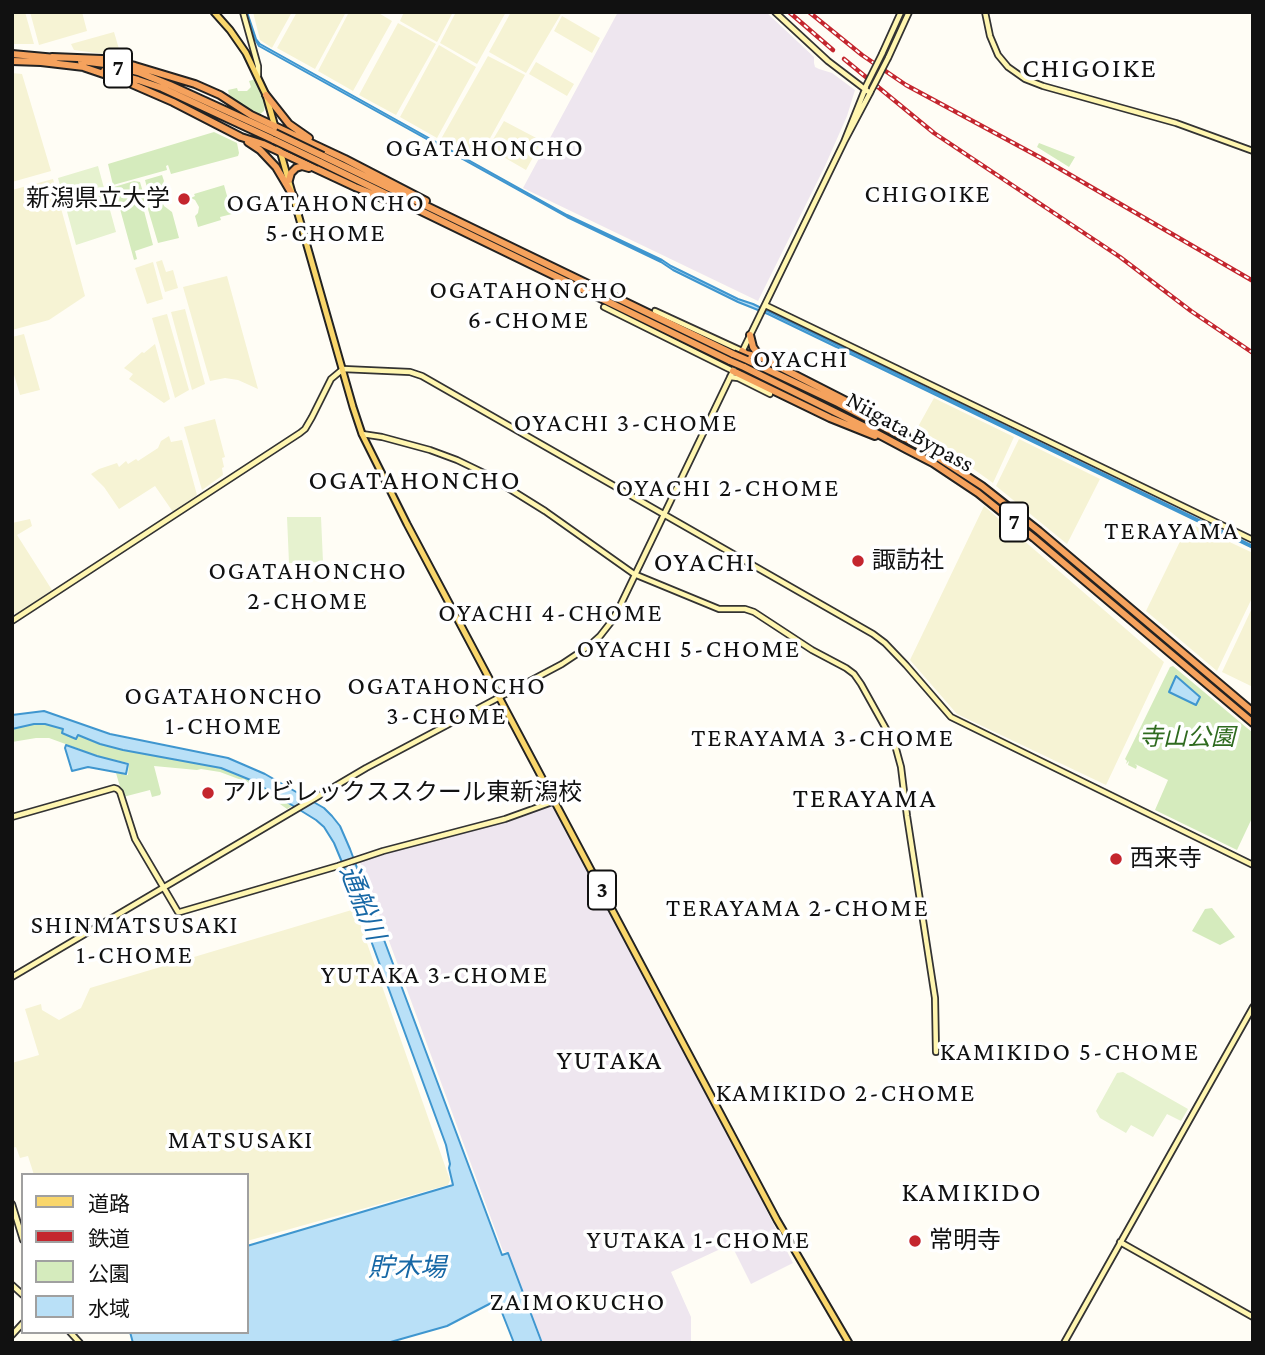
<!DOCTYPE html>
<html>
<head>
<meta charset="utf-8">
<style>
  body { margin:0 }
  #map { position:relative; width:1265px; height:1355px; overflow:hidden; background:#fffdf5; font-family:"Crimson Pro","Noto Sans JP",serif }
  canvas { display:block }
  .frame { position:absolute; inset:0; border:14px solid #111; pointer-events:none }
  .legend { position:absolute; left:21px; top:1173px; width:228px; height:161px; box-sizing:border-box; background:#fff; border:2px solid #a0a0a0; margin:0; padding:9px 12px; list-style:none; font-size:21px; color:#111 }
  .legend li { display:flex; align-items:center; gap:14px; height:35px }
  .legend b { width:35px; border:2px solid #a0a0a0 }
</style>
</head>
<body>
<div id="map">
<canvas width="1265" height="1355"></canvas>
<div class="frame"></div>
<ul class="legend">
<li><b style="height:9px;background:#f9d66b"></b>道路</li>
<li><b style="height:9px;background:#c4262e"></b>鉄道</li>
<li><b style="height:19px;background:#d5ebbd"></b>公園</li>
<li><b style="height:19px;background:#b9e0f7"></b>水域</li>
</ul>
</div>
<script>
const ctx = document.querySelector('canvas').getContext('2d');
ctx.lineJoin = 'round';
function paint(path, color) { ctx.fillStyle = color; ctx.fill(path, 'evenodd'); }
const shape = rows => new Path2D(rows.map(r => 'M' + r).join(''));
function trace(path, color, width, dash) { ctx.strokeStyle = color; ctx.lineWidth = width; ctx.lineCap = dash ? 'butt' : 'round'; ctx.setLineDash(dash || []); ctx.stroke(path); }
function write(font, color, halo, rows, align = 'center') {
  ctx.font = font + ' "Crimson Pro","Noto Sans JP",serif'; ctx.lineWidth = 7; ctx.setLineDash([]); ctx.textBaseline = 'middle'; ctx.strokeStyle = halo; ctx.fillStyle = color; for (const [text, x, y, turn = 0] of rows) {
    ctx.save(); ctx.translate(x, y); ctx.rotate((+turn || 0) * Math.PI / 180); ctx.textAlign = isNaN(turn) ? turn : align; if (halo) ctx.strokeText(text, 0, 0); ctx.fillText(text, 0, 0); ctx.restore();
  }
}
const industrial = shape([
  [618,12,766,12,814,57,814,63,815,67,819,69,832,73,855,90,847,116,825,166,758,301,523,188],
  [554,805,699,1076,793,1263,751,1284,731,1244,671,1272,691,1317,691,1343,543,1343,508,1253,503,1251,360,862,440,837,485,826]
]);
const farmland = shape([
  [12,12,25,12,34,44,12,44],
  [30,12,82,12,87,31,39,45],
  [253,12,292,12,272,48,260,40],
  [297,12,346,12,315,69,277,48],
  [349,12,377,12,392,21,353,91,318,71],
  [404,12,453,12,437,42,400,21],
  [456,12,506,12,477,64,440,43],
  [511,12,562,12,526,73,489,52],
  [562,16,600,38,592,53,554,31],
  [398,23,436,44,396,115,359,95],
  [114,32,119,49,104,54,74,50,71,44],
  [439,45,476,67,437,138,400,117],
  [488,56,525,75,478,160,441,139],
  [536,62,574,84,567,96,529,74],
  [12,73,22,74,51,171,12,182],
  [504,121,542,141,526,170,488,148],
  [53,179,85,296,49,320,12,330,12,190],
  [162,260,166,272,173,270,178,288,165,292,156,262],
  [153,262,163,299,147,304,135,268],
  [227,276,258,389,238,380,225,378,210,381,183,287],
  [185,309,205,384,192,390,171,312],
  [167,314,189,390,175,398,152,318],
  [24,334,40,390,20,395,12,368,12,337],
  [155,344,170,399,164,403,129,379,133,374,124,368,142,352,144,353],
  [934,398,1014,437,993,483,954,455,915,432],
  [215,419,225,457,222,458,224,467,222,468,223,475,202,490,184,427],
  [169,436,171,442,182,440,197,495,173,512,155,486,119,509,104,487,91,474,99,469,117,463,119,467,126,461,128,464,136,459,138,461,158,448,161,441],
  [1019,439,1100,479,1067,544,996,486],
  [984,506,1164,662,1106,785,957,714,910,660],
  [30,519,32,526,17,535,52,590,16,615,12,610,12,523],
  [1189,523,1253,553,1253,596,1217,671,1146,611],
  [1253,606,1253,687,1222,672],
  [355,909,450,1180,448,1185,247,1241,247,1175,34,1175,28,1156,20,1158,16,1147,12,1148,12,1063,39,1055,25,1009,41,1004,42,1010,59,1020,81,1008,90,988]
]);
const green = shape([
  [256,79,265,105,264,111,259,115,255,115,230,100,228,90,237,88,238,91,247,91,251,87,249,81],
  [214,132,237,143,239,153,238,156,171,174,168,165,166,166,167,170,113,185,108,164],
  [1039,143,1075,157,1069,167,1037,147],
  [162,175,164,181,160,190,161,195,164,206,172,212,179,238,158,243,147,206,143,207,153,245,135,251,137,259,134,260,114,187,134,181,140,182,145,199,150,199,145,180],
  [224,185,232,214,220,217,221,220,198,227,195,216,198,213,199,207,195,200,191,198,195,196,194,194],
  [1173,666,1253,733,1253,816,1237,850,1155,810,1168,780,1135,764,1137,766,1136,769,1128,765,1129,761,1126,764,1127,761,1125,759,1170,667],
  [34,724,45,724,63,729,100,744,123,750,221,768,253,781,292,806,287,809,252,784,220,772,201,769,197,770,154,766,161,793,160,795,152,797,150,790,123,797,116,773,128,775,129,763,101,757,49,738,36,738,12,742,12,729],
  [1212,908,1235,937,1220,945,1192,931,1205,909]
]);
const pitch = shape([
  [98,166,116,232,76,245,58,178],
  [287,517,321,517,323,562,289,563],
  [1123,1072,1188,1109,1181,1121,1167,1114,1153,1137,1131,1125,1126,1133,1100,1118,1096,1111,1117,1073]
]);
const water = shape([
  [247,12,256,39,260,44,567,215,662,260,671,266,738,299,753,304,1253,546,1253,548,768,314,738,302,673,270,661,262,567,217,259,46,255,39,247,12],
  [1176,676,1200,697,1196,705,1169,692,1176,676],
  [44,711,110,734,228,758,265,774,324,808,332,816,340,826,350,849,502,1255,508,1253,542,1343,514,1343,497,1300,447,1326,387,1343,133,1343,130,1332,247,1332,247,1246,453,1185,449,1168,450,1164,446,1145,344,867,334,843,324,827,316,820,253,781,221,768,123,750,100,744,78,735,76,739,62,733,63,729,45,724,34,724,12,729,12,715,44,711],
  [66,745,97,756,128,764,126,774,88,767,72,771,65,748,66,745]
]);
const secondary = shape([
  [243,12,258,66,258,76],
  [775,12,828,61,870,93],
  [985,12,990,36,998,55,1008,67,1025,79,1043,86,1176,123,1253,151],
  [882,54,901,12],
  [888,58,909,12],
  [866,87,844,142,871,91],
  [765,305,1253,540],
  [604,307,733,371],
  [655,311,742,351],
  [742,352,844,142],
  [730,377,738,378,770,394],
  [362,434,382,437,430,450,457,460,484,473,545,511,634,574,719,609,745,609,754,612,812,650,846,668,854,674,861,684,895,745,901,767,907,816,935,998,936,1052],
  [12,621,300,433,305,429,312,417,331,379,343,369,410,372,422,376,873,634,885,643,906,665,951,717,1253,865],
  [12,817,114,788,117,789,120,792,135,839,178,912,180,912,338,866,383,851,505,819,555,801],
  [12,977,366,768,562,664,589,646,600,636,611,622,620,606,734,369],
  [12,1204,23,1240],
  [1120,1242,1253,1317],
  [12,1285,23,1295],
  [70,1332,80,1343],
  [12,1335,23,1323],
  [1064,1343,1253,1007]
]);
const primary = shape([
  [214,12,230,30,246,53,266,95,275,127],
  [277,140,353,407,362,434,407,524,777,1220,849,1343]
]);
const highway = shape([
  [12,54,56,58],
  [52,57,102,59,135,66,195,84,220,95,251,115,345,159,426,201],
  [12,61,41,62,84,67],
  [81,61,105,64,138,72,170,85,275,133],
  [80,66,127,82,173,102,241,137,263,144,355,187,397,204],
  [104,71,138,80,162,88,274,140],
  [266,95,289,124,309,138],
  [248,142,260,150,276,167,295,199],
  [323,156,733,354],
  [320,162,730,361],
  [289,180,291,173,296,168,302,166,309,168],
  [750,335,753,347,760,357,854,405,898,429,906,435],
  [742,351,746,354,760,357],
  [747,360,838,403,922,447,982,486,1039,531,1253,712],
  [744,367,863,426,906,449,933,463,978,493,1034,538,1253,723],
  [733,371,830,418,875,436]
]);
const rail = shape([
  [789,12,833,50],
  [809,12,862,55,906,85,1043,159,1253,281],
  [844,59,934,133,1120,257,1191,311,1253,353]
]);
const secondaryBridge = shape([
  [866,86,882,54],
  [872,89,888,58]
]);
const highwayBridge = shape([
  [275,133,323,156],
  [274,140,320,162],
  [733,354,747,360],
  [730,361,744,367]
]);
const markers = [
  [184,199,7,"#c4262e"],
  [858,561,7,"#c4262e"],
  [208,793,7,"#c4262e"],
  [1116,859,7,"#c4262e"],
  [915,1241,7,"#c4262e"]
];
const shields = [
  [118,68,28],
  [1014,522,28],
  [602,890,28]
];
const shieldNames = [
  ["7",118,68],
  ["7",1014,522],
  ["3",602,890]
];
const poiNames = [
  ["新潟県立大学",170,199,"right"],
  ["諏訪社",872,561],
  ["アルビレックススクール東新潟校",222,793],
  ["西来寺",1130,859],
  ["常明寺",929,1241]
];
const streetNames = [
  ["Niigata Bypass",910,432,29]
];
const parkNames = [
  ["寺山公園",1187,738]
];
const neighbourhoodNames = [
  ["OGATAHONCHO",485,148],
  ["CHIGOIKE",928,194],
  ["OGATAHONCHO",326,203],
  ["5-CHOME",326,233],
  ["OGATAHONCHO",529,290],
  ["6-CHOME",529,320],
  ["OYACHI",801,359],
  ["OYACHI 3-CHOME",626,423],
  ["OYACHI 2-CHOME",728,488],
  ["TERAYAMA",1172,531],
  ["OGATAHONCHO",308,571],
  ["2-CHOME",308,601],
  ["OYACHI 4-CHOME",551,613],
  ["OYACHI 5-CHOME",689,649],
  ["OGATAHONCHO",447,686],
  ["3-CHOME",447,716],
  ["OGATAHONCHO",224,696],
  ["1-CHOME",224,726],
  ["TERAYAMA 3-CHOME",823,738],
  ["TERAYAMA 2-CHOME",798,908],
  ["SHINMATSUSAKI",135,925],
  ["1-CHOME",135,955],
  ["YUTAKA 3-CHOME",435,975],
  ["KAMIKIDO 5-CHOME",1070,1052],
  ["KAMIKIDO 2-CHOME",846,1093],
  ["MATSUSAKI",241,1140],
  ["YUTAKA 1-CHOME",699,1240],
  ["ZAIMOKUCHO",578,1302]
];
const waterNames = [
  ["通船川",362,903,68],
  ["貯木場",407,1268]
];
const quarterNames = [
  ["CHIGOIKE",1090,68],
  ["OGATAHONCHO",415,480],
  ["OYACHI",705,562],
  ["TERAYAMA",865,798],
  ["YUTAKA",610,1060],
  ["KAMIKIDO",972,1192]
];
paint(industrial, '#eee6ef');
paint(farmland, '#f6f3d4');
paint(green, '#d5ebbd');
paint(pitch, '#e6f2cf');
paint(water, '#b9e0f7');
trace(water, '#3f96cf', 2);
trace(secondary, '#333', 8);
trace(primary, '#222', 9);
trace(highway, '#222', 10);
trace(secondary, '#fff6b0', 4.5);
trace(primary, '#f9d66b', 5);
trace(highway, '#f5a25d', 6);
trace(rail, '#c4262e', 4.5);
trace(rail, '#fff', 2, [5]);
trace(secondaryBridge, '#333', 8, []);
trace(highwayBridge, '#222', 10, []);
trace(secondaryBridge, '#fff6b0', 4.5);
trace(highwayBridge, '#f5a25d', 6);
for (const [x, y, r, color] of markers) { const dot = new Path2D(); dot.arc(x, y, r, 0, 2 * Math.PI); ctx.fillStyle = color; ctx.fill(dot); trace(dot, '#fff', 2.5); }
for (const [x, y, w] of shields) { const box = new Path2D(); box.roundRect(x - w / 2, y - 19.5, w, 39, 5); ctx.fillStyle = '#fff'; ctx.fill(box); trace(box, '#111', 2); }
write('bold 23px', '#111', null, shieldNames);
write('24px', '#111', '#fff', poiNames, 'left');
write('24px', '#111', '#fff', streetNames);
write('italic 24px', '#2f6b1f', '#fff', parkNames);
ctx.letterSpacing = '2px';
write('26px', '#111', '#fff', neighbourhoodNames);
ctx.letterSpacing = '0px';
write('italic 26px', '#1768a6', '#fff', waterNames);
ctx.letterSpacing = '2px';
write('28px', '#111', '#fff', quarterNames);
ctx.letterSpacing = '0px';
</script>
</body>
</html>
